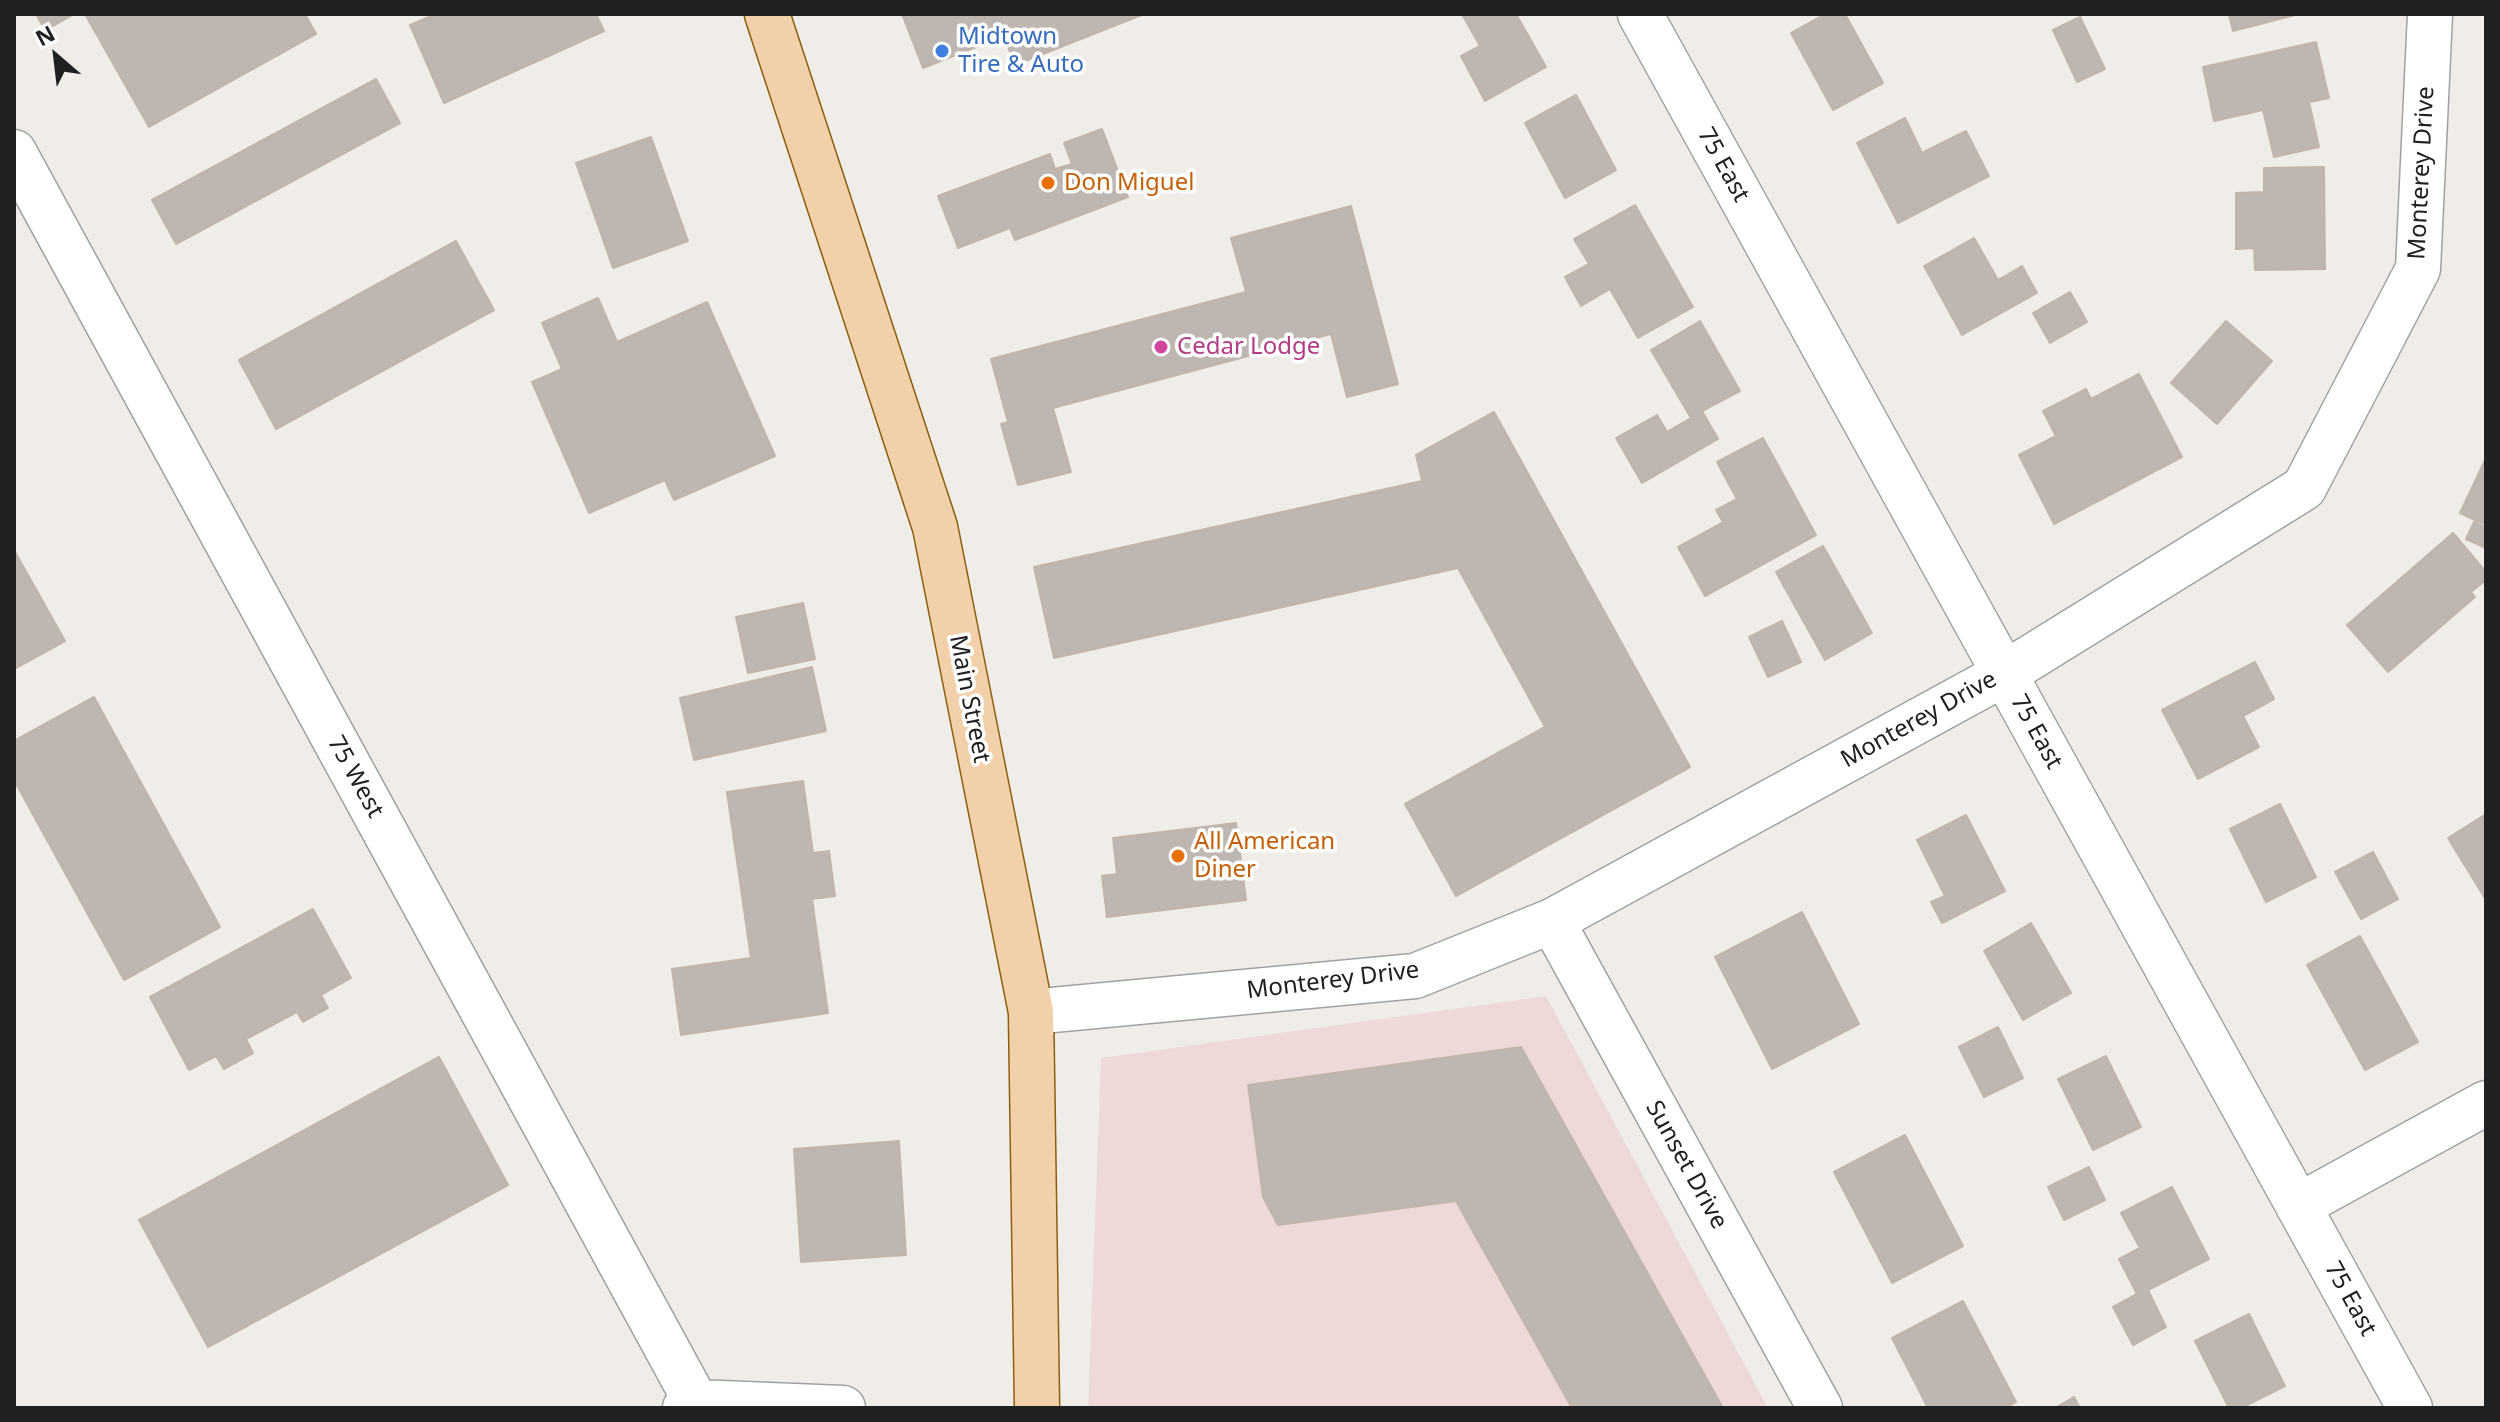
<!DOCTYPE html>
<html>
<head>
<meta charset="utf-8">
<style>
  body { margin:0 }
  #map { position:relative; width:2500px; height:1422px; overflow:hidden; background:#f0ede8; font-family:"Noto Sans",sans-serif }
  canvas { display:block }
  .frame { position:absolute; inset:0; border:16px solid #202020; pointer-events:none }
  .north { position:absolute; left:16px; top:16px; width:80px; height:80px; -webkit-text-stroke:6px #fff; paint-order:stroke; rotate:332deg; font-size:22px; font-weight:700; line-height:32px; text-align:center; color:#202020 }
  .north::after { content:''; display:block; margin:auto; width:28px; height:36px; background:#202020; clip-path:polygon(50% 0,100% 100%,50% 72%,0 100%) }
</style>
</head>
<body>
<div id="map">
<canvas width="2500" height="1422"></canvas>
<div class="frame"></div>
<div class="north">N</div>
</div>
<script>
const ctx = document.querySelector('canvas').getContext('2d');
ctx.lineJoin = 'round';
function paint(path, color) { ctx.fillStyle = color; ctx.fill(path, 'evenodd'); }
const shape = rows => new Path2D(rows.map(r => 'M' + r).join(''));
function trace(path, color, width, dash) { ctx.strokeStyle = color; ctx.lineWidth = width; ctx.lineCap = dash ? 'butt' : 'round'; ctx.setLineDash(dash || []); ctx.stroke(path); }
function write(font, color, halo, rows, align = 'center') {
  ctx.font = font + ' "Noto Sans",sans-serif'; ctx.lineWidth = 7; ctx.setLineDash([]); ctx.textBaseline = 'middle'; ctx.strokeStyle = halo; ctx.fillStyle = color; for (const [text, x, y, turn = 0] of rows) {
    ctx.save(); ctx.translate(x, y); ctx.rotate((+turn || 0) * Math.PI / 180); ctx.textAlign = isNaN(turn) ? turn : align; if (halo) ctx.strokeText(text, 0, 0); ctx.fillText(text, 0, 0); ctx.restore();
  }
}
const commercial = shape([
  [1546,996,1768,1408,1088,1408,1101,1058]
]);
const building = shape([
  [36,14,74,14,45,30,36,14],
  [85,14,305,14,316,34,149,127,85,14],
  [436,14,596,14,604,31,444,103,410,25,436,14],
  [902,14,1144,14,1015,65,1004,36,923,68,902,14],
  [1462,14,1516,14,1546,67,1485,101,1461,56,1480,46,1462,14],
  [1825,14,1845,14,1883,83,1833,110,1791,33,1825,14],
  [2229,14,2299,14,2233,31,2229,14],
  [2080,17,2105,69,2077,82,2053,30,2080,17],
  [2316,42,2329,98,2309,102,2319,147,2274,157,2263,110,2214,121,2203,67,2316,42],
  [376,79,400,123,176,244,152,200,376,79],
  [1576,95,1616,170,1565,198,1525,123,1576,95],
  [1905,118,1922,153,1966,131,1989,176,1898,223,1857,143,1905,118],
  [1102,129,1128,197,1015,240,1010,228,958,248,938,196,1050,154,1055,169,1072,164,1064,143,1102,129],
  [651,137,688,241,613,268,576,163,651,137],
  [2324,167,2325,269,2255,270,2254,248,2236,249,2236,193,2264,192,2264,168,2324,167],
  [1635,205,1693,307,1638,338,1610,289,1581,306,1565,277,1589,264,1574,239,1635,205],
  [1351,206,1398,384,1347,397,1331,334,1053,408,1071,472,1018,485,1001,424,1008,422,991,359,1246,292,1231,238,1351,206],
  [1974,238,1998,280,2022,266,2037,293,1962,335,1924,266,1974,238],
  [456,241,494,310,276,429,239,360,456,241],
  [2070,292,2087,322,2050,343,2033,313,2070,292],
  [598,298,617,342,707,302,775,456,674,500,665,480,589,513,532,382,562,369,542,323,598,298],
  [1700,321,1740,391,1702,411,1718,439,1642,483,1616,438,1657,415,1667,432,1691,418,1651,350,1700,321],
  [2226,321,2272,361,2217,424,2171,383,2226,321],
  [2139,374,2182,457,2054,524,2019,455,2056,436,2043,411,2086,389,2091,399,2139,374],
  [1494,412,1690,767,1456,896,1405,804,1545,727,1458,568,1054,658,1034,567,1422,481,1416,455,1494,412],
  [1763,438,1816,535,1705,596,1678,547,1723,522,1716,510,1737,499,1717,462,1763,438],
  [2486,458,2486,525,2460,513,2486,458],
  [2474,522,2486,528,2486,548,2466,539,2474,522],
  [2453,533,2486,572,2486,580,2471,592,2475,597,2388,672,2347,625,2453,533],
  [1823,546,1872,633,1825,660,1776,572,1823,546],
  [14,550,65,641,14,669,14,550],
  [803,603,815,659,748,673,736,617,803,603],
  [1782,621,1801,662,1768,677,1749,637,1782,621],
  [2255,662,2274,699,2243,716,2259,747,2198,779,2162,710,2255,662],
  [812,667,826,731,694,760,680,698,812,667],
  [94,697,220,927,124,980,14,780,14,741,94,697],
  [803,781,813,853,829,851,835,896,812,899,828,1013,681,1035,672,969,751,958,727,792,803,781],
  [2280,804,2316,877,2266,902,2230,829,2280,804],
  [2486,814,2486,900,2448,838,2486,814],
  [1966,815,2005,891,1942,923,1931,902,1945,896,1917,840,1966,815],
  [1236,823,1246,900,1107,917,1102,876,1117,874,1113,838,1236,823],
  [2373,852,2398,899,2361,919,2335,872,2373,852],
  [313,909,351,978,321,995,328,1008,303,1022,297,1012,246,1039,253,1053,224,1069,216,1056,189,1070,150,997,313,909],
  [1802,912,1859,1024,1772,1069,1715,957,1802,912],
  [2031,923,2071,993,2023,1020,1984,951,2031,923],
  [2360,936,2418,1042,2365,1070,2307,965,2360,936],
  [1998,1027,2023,1078,1984,1097,1959,1047,1998,1027],
  [1521,1047,1723,1408,1572,1408,1456,1201,1278,1225,1263,1197,1248,1085,1521,1047],
  [2106,1056,2141,1127,2093,1150,2058,1079,2106,1056],
  [439,1057,508,1185,208,1347,139,1220,439,1057],
  [1905,1135,1963,1246,1892,1283,1834,1172,1905,1135],
  [899,1141,906,1255,801,1262,794,1149,899,1141],
  [2089,1167,2105,1200,2064,1220,2048,1187,2089,1167],
  [2172,1187,2209,1259,2148,1290,2166,1327,2133,1345,2113,1307,2137,1294,2119,1259,2140,1248,2121,1213,2172,1187],
  [1963,1301,2016,1402,2006,1408,1928,1408,1892,1338,1963,1301],
  [2249,1314,2285,1386,2241,1408,2229,1408,2195,1341,2249,1314],
  [2074,1397,2080,1408,2055,1408,2074,1397]
]);
const minor = shape([
  [1640,14,2410,1408],
  [14,152,696,1402],
  [1552,921,1820,1408],
  [1031,1012,1415,976,1552,921,2004,674,2304,488,2418,269,2430,14],
  [2298,1206,2486,1103],
  [685,1408,696,1402,843,1408]
]);
const major = shape([
  [767,14,935,527,1031,1012,1037,1408]
]);
const markers = [
  [942,51,8,"#3f7fe0"],
  [1048,183,8,"#e8710a"],
  [1161,347,8,"#d1479c"],
  [1178,856,8,"#e8710a"]
];
const shopNames = [
  ["Midtown",958,37],
  ["Tire & Auto",958,65]
];
const streetNames = [
  ["75 East",1723,165,61],
  ["Monterey Drive",2422,173,-87],
  ["Main Street",969,699,79],
  ["Monterey Drive",1919,720,-29],
  ["75 East",2036,732,61],
  ["75 West",355,777,61],
  ["Monterey Drive",1333,981,-7],
  ["Sunset Drive",1686,1165,61],
  ["75 East",2350,1299,61]
];
const foodNames = [
  ["Don Miguel",1064,183],
  ["All American",1194,842],
  ["Diner",1194,870]
];
const hotelNames = [
  ["Cedar Lodge",1177,347]
];
paint(commercial, '#eed9d9');
paint(building, '#bdb6b1');
trace(building, '#c0b4ab', 2);
trace(minor, '#a1a1a1', 47);
trace(major, '#8c5f10', 47);
trace(minor, '#fff', 44);
trace(major, '#f2d1aa', 44);
for (const [x, y, r, color] of markers) { const dot = new Path2D(); dot.arc(x, y, r, 0, 2 * Math.PI); ctx.fillStyle = color; ctx.fill(dot); trace(dot, '#fff', 3); }
write('24px', '#366cbe', '#fff', shopNames, 'left');
write('24px', '#202020', '#fff', streetNames);
write('24px', '#c56008', '#fff', foodNames, 'left');
write('24px', '#b23c85', '#fff', hotelNames, 'left');
</script>
</body>
</html>
